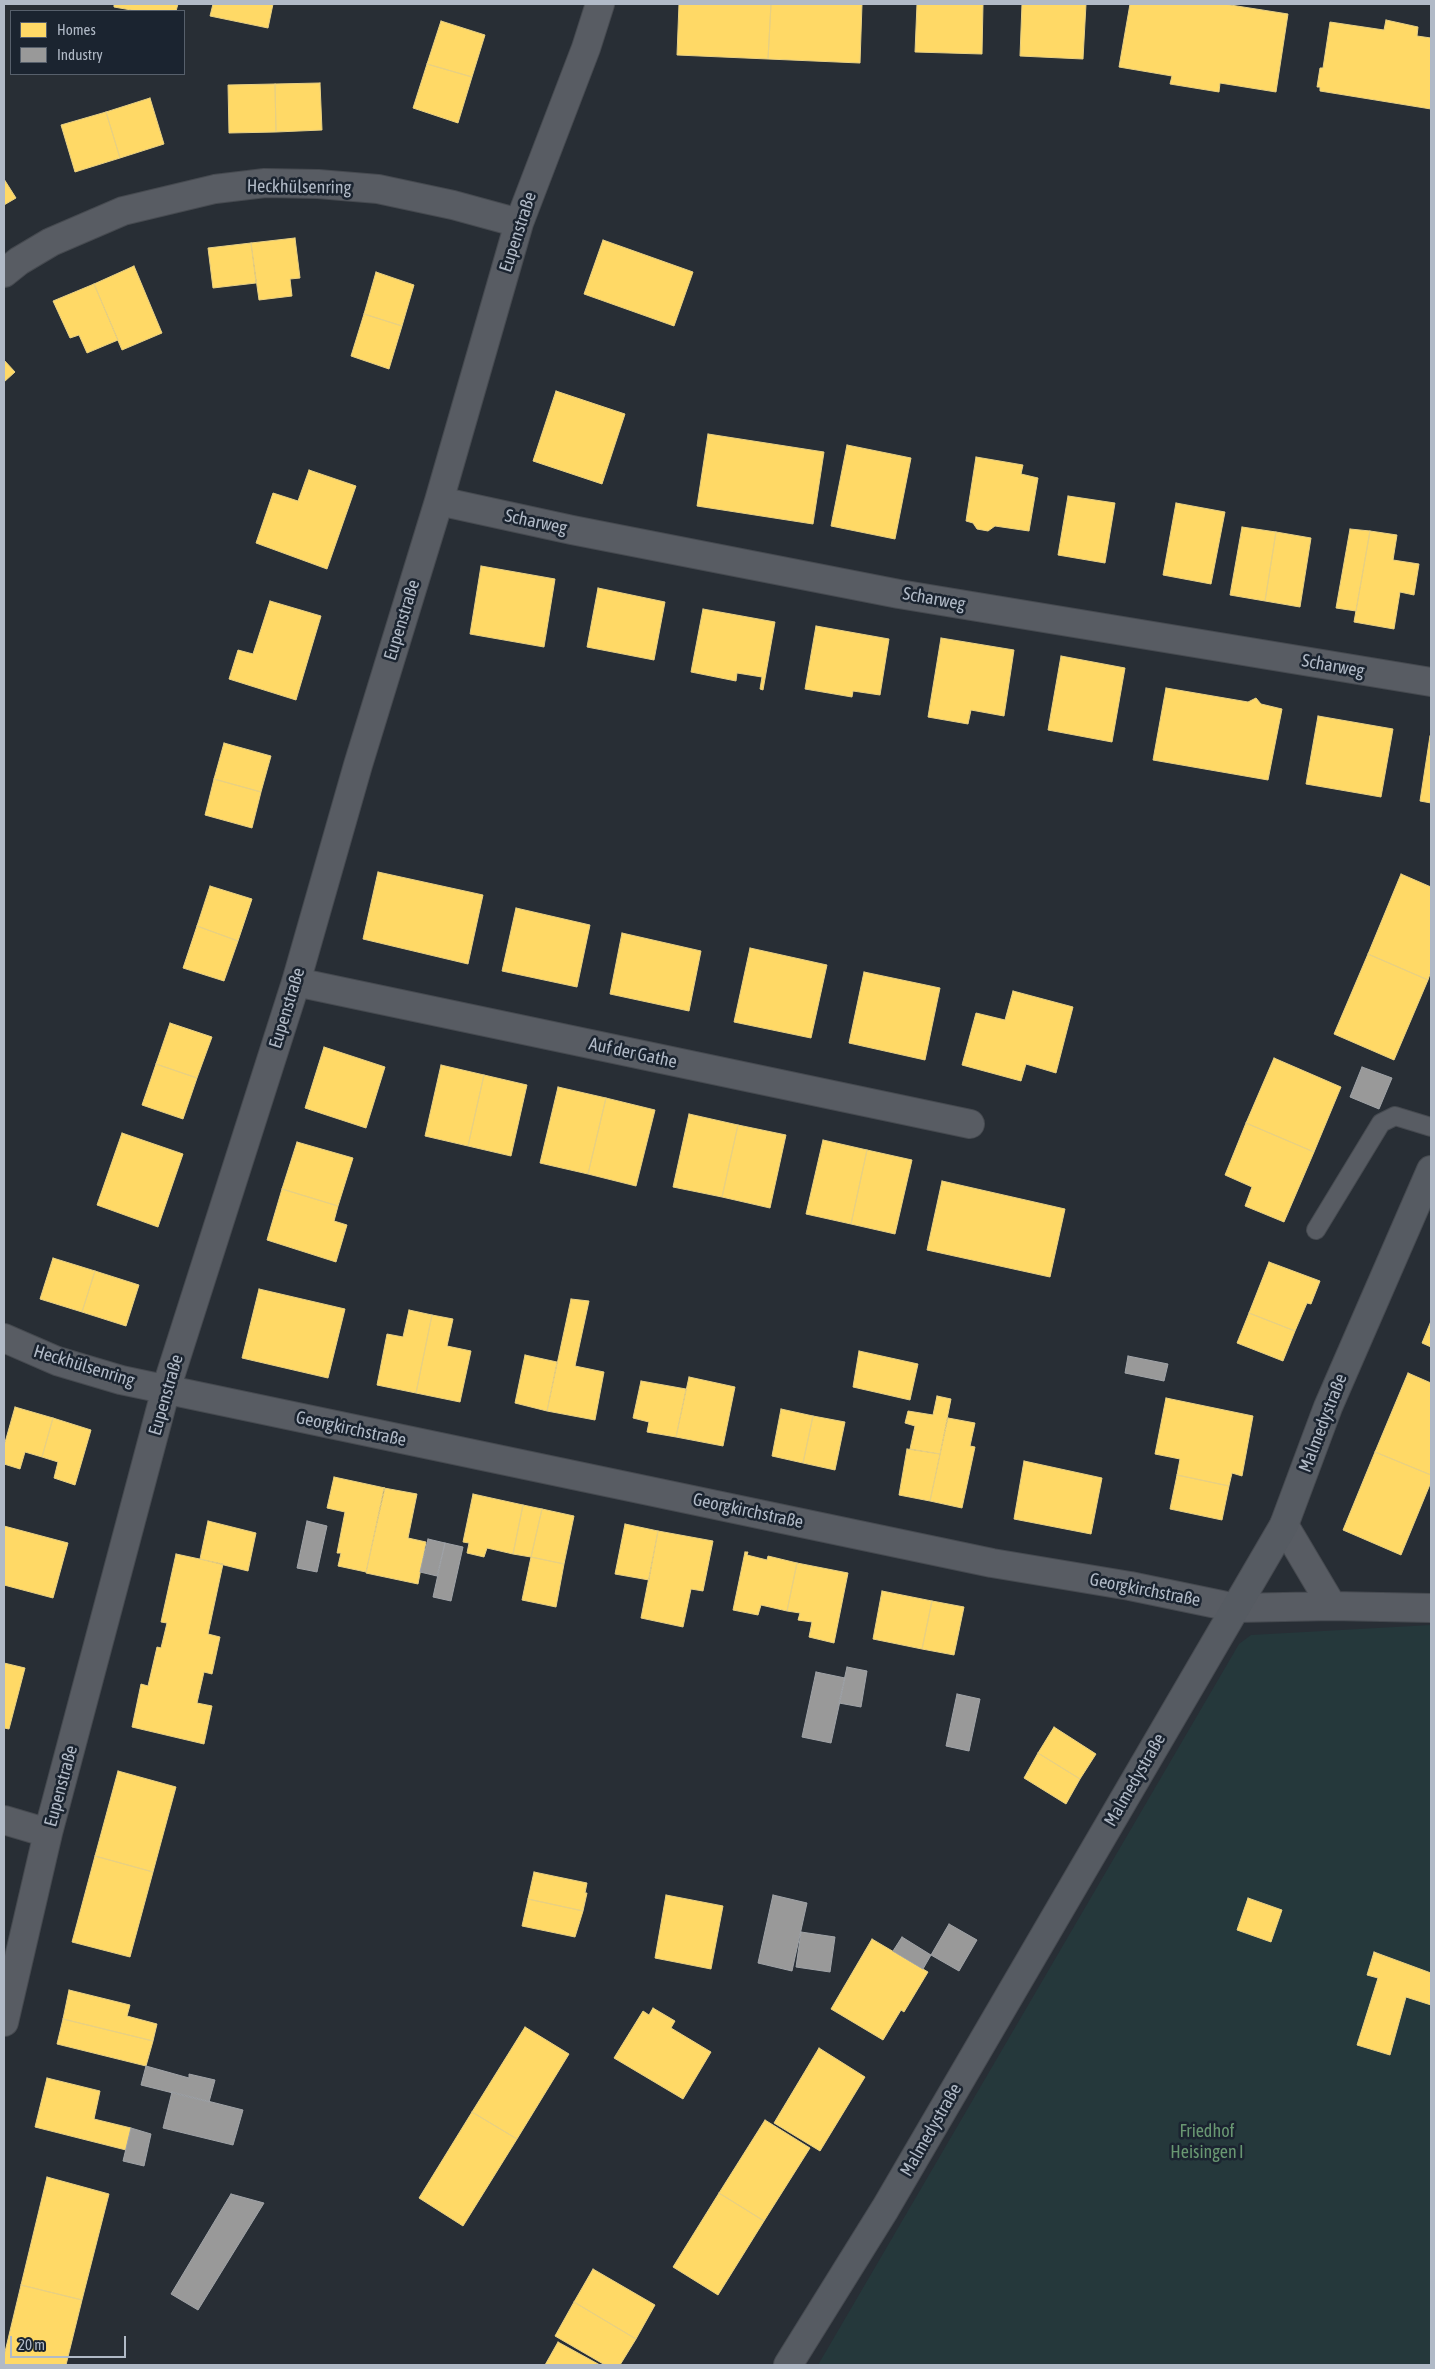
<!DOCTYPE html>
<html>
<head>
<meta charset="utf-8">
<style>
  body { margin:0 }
  #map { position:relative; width:1435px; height:2369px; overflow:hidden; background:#282e35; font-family:"Asap Condensed",sans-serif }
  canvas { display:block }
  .frame { position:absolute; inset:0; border:5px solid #b1bac7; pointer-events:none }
  .legend { position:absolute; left:10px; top:10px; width:175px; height:65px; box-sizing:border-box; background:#1b2430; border:1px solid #57606c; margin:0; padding:6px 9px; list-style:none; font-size:15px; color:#b1bac7 }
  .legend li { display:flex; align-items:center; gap:10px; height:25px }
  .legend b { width:25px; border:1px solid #57606c }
  .scale { position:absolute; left:10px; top:2336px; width:116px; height:22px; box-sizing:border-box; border:2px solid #b1bac7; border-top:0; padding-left:6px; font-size:15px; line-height:18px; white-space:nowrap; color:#b1bac7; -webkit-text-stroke:4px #1b2430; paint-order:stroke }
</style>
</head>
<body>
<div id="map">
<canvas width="1435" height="2369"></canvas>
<div class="frame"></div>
<ul class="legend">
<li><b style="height:14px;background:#ffd966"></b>Homes</li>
<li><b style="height:14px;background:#999"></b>Industry</li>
</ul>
<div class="scale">20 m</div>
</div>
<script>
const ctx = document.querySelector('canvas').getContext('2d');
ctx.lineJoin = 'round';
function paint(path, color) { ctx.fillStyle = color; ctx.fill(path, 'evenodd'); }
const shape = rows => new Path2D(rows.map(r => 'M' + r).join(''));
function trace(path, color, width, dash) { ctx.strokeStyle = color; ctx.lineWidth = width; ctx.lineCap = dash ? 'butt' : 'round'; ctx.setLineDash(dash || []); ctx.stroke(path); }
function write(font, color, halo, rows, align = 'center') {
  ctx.font = font + ' "Asap Condensed",sans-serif'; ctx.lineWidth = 5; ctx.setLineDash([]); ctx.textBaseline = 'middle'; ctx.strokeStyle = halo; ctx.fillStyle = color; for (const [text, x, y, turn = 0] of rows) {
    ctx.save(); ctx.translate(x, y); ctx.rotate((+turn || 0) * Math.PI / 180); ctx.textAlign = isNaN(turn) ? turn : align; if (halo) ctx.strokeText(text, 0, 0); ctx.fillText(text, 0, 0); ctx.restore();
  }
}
const green = shape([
  [1431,1625,1431,2365,818,2365,1239,1644,1251,1635]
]);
const homes = shape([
  [114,4,178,4,176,11,137,11,114,7,114,4],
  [213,4,273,4,268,28,210,16,213,4],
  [679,4,771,4,768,59,677,55,679,4],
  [771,4,862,4,860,63,768,59,771,4],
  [917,4,983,4,982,54,915,52,917,4],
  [1022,4,1086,4,1083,59,1020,56,1022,4],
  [1130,4,1224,4,1288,14,1276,92,1220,83,1219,92,1170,84,1172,76,1119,67,1130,4],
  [1386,20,1418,27,1417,36,1431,38,1431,109,1320,91,1320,87,1317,87,1320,68,1323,68,1330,22,1384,30,1386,20],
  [441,21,485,35,472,77,427,64,441,21],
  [427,64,472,77,458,123,413,108,427,64],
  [320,83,322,130,276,132,275,84,320,83],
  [275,84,276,132,229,133,228,85,275,84],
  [150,98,164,144,120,158,106,112,150,98],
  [106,112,120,158,75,172,61,125,106,112],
  [4,179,16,198,4,205,4,179],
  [295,238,300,278,290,279,292,296,259,300,251,243,295,238],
  [603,240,693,272,674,326,584,294,603,240],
  [251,243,256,283,213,288,208,248,251,243],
  [134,266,162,333,122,350,94,284,134,266],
  [376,272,414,285,402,326,364,314,376,272],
  [94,284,118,340,87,353,79,335,70,338,53,301,94,284],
  [364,314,402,326,389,369,351,356,364,314],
  [4,360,15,372,4,382,4,360],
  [556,391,625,414,602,484,533,461,556,391],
  [708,434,824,452,813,524,697,506,708,434],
  [847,445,911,458,895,539,831,526,847,445],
  [976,457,1023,465,1021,474,1038,478,1029,531,995,526,988,531,977,529,973,523,966,521,976,457],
  [309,470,356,486,327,569,256,543,273,493,298,501,309,470],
  [1068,496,1115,503,1105,563,1058,555,1068,496],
  [1176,503,1225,512,1211,584,1163,575,1176,503],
  [1242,527,1276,532,1265,601,1230,595,1242,527],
  [1350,529,1370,531,1356,611,1336,608,1350,529],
  [1370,531,1397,535,1393,560,1419,564,1414,595,1400,592,1394,629,1354,622,1370,531],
  [1276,532,1311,538,1300,607,1265,601,1276,532],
  [481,566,555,579,544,647,470,634,481,566],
  [598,588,665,602,654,660,587,647,598,588],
  [270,601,321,616,296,700,229,679,238,650,253,654,270,601],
  [703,609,775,622,763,690,760,689,762,677,737,673,736,681,691,672,703,609],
  [816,626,889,639,880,695,853,691,852,697,805,689,816,626],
  [941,638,1014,650,1004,716,971,710,968,724,928,717,941,638],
  [1061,656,1125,668,1112,742,1048,730,1061,656],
  [1166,688,1248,702,1256,698,1261,704,1282,709,1268,780,1153,760,1166,688],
  [1318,716,1393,729,1381,797,1306,784,1318,716],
  [1430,736,1431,736,1431,803,1420,801,1430,736],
  [224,743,271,756,261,792,214,779,224,743],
  [214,779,261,792,252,828,205,815,214,779],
  [378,872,483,895,468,964,363,939,378,872],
  [1401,874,1431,887,1431,971,1428,980,1368,954,1401,874],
  [210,886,252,899,238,941,197,926,210,886],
  [516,908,590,925,577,987,502,971,516,908],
  [197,926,238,941,224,981,183,968,197,926],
  [622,933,701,951,689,1011,610,994,622,933],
  [750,948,827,965,811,1038,734,1022,750,948],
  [1368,954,1428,980,1394,1060,1334,1034,1368,954],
  [864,972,940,988,925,1060,849,1043,864,972],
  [1013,991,1073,1007,1056,1073,1026,1064,1021,1081,962,1065,976,1013,1005,1020,1013,991],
  [170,1023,212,1037,197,1078,156,1064,170,1023],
  [324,1047,385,1067,366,1128,305,1108,324,1047],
  [1274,1058,1341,1087,1314,1152,1246,1123,1274,1058],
  [156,1064,197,1078,183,1119,142,1105,156,1064],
  [441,1065,484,1075,468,1146,425,1136,441,1065],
  [484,1075,527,1085,511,1156,468,1146,484,1075],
  [558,1087,606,1098,588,1174,540,1163,558,1087],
  [606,1098,655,1110,636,1186,588,1174,606,1098],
  [689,1114,738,1125,722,1197,673,1187,689,1114],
  [1246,1123,1314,1152,1284,1222,1245,1206,1252,1187,1225,1175,1246,1123],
  [738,1125,786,1135,770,1208,722,1197,738,1125],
  [122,1133,183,1154,158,1227,97,1205,122,1133],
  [823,1140,867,1150,851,1224,806,1214,823,1140],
  [297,1142,353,1158,338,1206,282,1189,297,1142],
  [867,1150,912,1160,895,1234,851,1224,867,1150],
  [942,1181,1065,1209,1050,1277,927,1250,942,1181],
  [282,1189,338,1206,334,1221,347,1225,336,1262,267,1240,282,1189],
  [53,1258,95,1271,82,1312,40,1299,53,1258],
  [1269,1262,1320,1281,1311,1304,1307,1303,1295,1331,1249,1313,1269,1262],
  [95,1271,139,1285,126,1326,82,1312,95,1271],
  [259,1289,345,1309,328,1378,242,1358,259,1289],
  [571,1299,589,1301,575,1366,604,1372,595,1420,547,1411,571,1299],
  [409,1310,432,1315,416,1393,377,1385,387,1334,403,1337,409,1310],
  [1249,1313,1295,1331,1283,1361,1237,1343,1249,1313],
  [432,1315,453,1319,447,1346,471,1351,460,1402,416,1393,432,1315],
  [1431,1321,1431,1347,1422,1343,1431,1321],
  [859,1351,918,1364,910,1400,853,1387,859,1351],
  [525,1355,557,1362,547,1411,515,1403,525,1355],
  [1408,1373,1431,1383,1431,1475,1375,1452,1408,1373],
  [689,1377,735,1387,723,1446,676,1437,689,1377],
  [641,1381,686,1389,676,1437,647,1432,649,1422,633,1418,641,1381],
  [937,1396,951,1399,940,1454,910,1449,915,1426,905,1423,908,1411,933,1415,937,1396],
  [1166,1398,1253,1416,1242,1476,1232,1473,1229,1486,1177,1475,1180,1459,1155,1454,1166,1398],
  [15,1407,53,1418,42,1457,25,1452,20,1469,4,1464,4,1446,15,1407],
  [781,1409,813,1416,803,1463,772,1456,781,1409],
  [813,1416,845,1422,835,1470,803,1463,813,1416],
  [53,1418,91,1430,75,1485,54,1478,58,1462,42,1457,53,1418],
  [948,1418,975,1423,970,1446,975,1447,962,1508,930,1501,948,1418],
  [907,1449,940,1454,930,1501,899,1495,907,1449],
  [1375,1452,1431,1475,1431,1482,1401,1555,1343,1530,1375,1452],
  [1024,1461,1102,1478,1091,1534,1014,1519,1024,1461],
  [1177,1475,1229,1486,1222,1520,1170,1509,1177,1475],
  [334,1477,385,1488,366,1572,338,1566,341,1553,337,1553,345,1512,327,1508,334,1477],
  [384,1488,417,1494,408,1538,426,1542,418,1584,366,1573,384,1488],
  [473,1494,523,1505,513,1554,487,1548,484,1557,467,1553,469,1543,463,1542,473,1494],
  [523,1505,542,1509,531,1557,513,1554,523,1505],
  [542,1509,574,1516,564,1564,531,1557,542,1509],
  [208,1521,256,1533,248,1571,200,1559,208,1521],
  [625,1524,658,1531,649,1580,615,1574,625,1524],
  [4,1526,68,1543,53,1598,4,1585,4,1526],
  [658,1531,713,1541,703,1591,691,1589,683,1627,641,1618,658,1531],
  [745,1552,748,1552,747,1555,767,1560,768,1556,797,1563,787,1611,761,1605,758,1615,733,1610,745,1552],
  [176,1554,223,1564,208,1634,220,1637,212,1674,204,1672,197,1703,212,1706,204,1744,132,1727,141,1684,148,1686,157,1647,161,1648,167,1623,161,1622,176,1554],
  [531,1557,564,1564,556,1607,522,1600,531,1557],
  [797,1563,848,1573,834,1643,809,1637,812,1622,798,1620,800,1613,787,1611,797,1563],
  [882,1591,932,1601,922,1649,873,1639,882,1591],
  [932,1601,964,1607,954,1655,922,1649,932,1601],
  [4,1663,25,1668,9,1729,4,1728,4,1663],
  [1054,1727,1096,1754,1080,1779,1038,1753,1054,1727],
  [1038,1753,1080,1779,1066,1804,1024,1778,1038,1753],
  [118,1771,176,1787,153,1872,95,1856,118,1771],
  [95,1856,153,1872,130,1957,72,1942,95,1856],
  [534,1872,587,1883,585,1893,587,1893,583,1911,528,1899,534,1872],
  [666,1895,723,1906,711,1969,655,1958,666,1895],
  [1248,1898,1282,1910,1271,1942,1237,1930,1248,1898],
  [528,1899,583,1911,575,1937,522,1926,528,1899],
  [872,1939,928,1972,904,2012,901,2010,883,2040,831,2009,872,1939],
  [1374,1952,1431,1973,1431,2005,1406,1997,1390,2055,1357,2045,1378,1978,1367,1975,1374,1952],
  [69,1990,130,2005,127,2016,157,2024,153,2041,63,2019,69,1990],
  [653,2008,675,2021,671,2028,711,2052,683,2099,614,2058,643,2011,649,2015,653,2008],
  [63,2019,153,2041,146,2066,57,2044,63,2019],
  [525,2027,569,2054,517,2139,472,2112,525,2027],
  [819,2048,865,2077,820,2151,774,2123,819,2048],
  [47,2078,100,2091,94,2119,131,2128,126,2150,35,2127,47,2078],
  [472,2112,517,2139,463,2226,419,2198,472,2112],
  [765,2120,810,2148,764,2221,719,2193,765,2120],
  [47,2177,109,2194,82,2300,21,2285,47,2177],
  [719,2193,764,2221,718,2295,673,2267,719,2193],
  [593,2269,655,2305,636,2339,574,2302,593,2269],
  [21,2285,82,2300,66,2365,4,2365,4,2356,21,2285],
  [574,2302,636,2339,620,2365,605,2365,555,2336,574,2302],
  [558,2342,600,2365,545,2365,558,2342]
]);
const industry = shape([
  [1362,1067,1392,1078,1379,1109,1350,1097,1362,1067],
  [1128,1356,1168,1364,1164,1381,1125,1373,1128,1356],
  [307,1521,327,1526,317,1572,297,1568,307,1521],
  [428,1539,445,1543,437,1576,420,1572,428,1539],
  [445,1543,463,1547,451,1601,433,1597,445,1543],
  [847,1667,867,1671,861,1707,839,1703,847,1667],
  [816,1672,845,1678,831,1743,802,1737,816,1672],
  [957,1694,980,1699,969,1751,946,1746,957,1694],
  [773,1895,807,1903,792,1971,758,1963,773,1895],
  [949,1924,977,1940,959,1971,931,1955,949,1924],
  [801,1932,835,1937,830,1972,796,1967,801,1932],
  [902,1937,931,1955,923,1969,893,1951,902,1937],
  [146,2066,189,2078,189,2074,215,2080,209,2102,141,2085,146,2066],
  [172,2092,243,2110,233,2145,163,2128,172,2092],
  [131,2128,151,2134,144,2166,123,2161,131,2128],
  [231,2194,264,2203,198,2310,171,2294,231,2194]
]);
const lane = shape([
  [1316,1230,1381,1123,1395,1116,1431,1127]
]);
const street = shape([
  [4,273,19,261,51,242,123,211,215,189,265,183,318,184,378,189,453,205,519,223],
  [439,501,572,530,899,594,1431,682],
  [296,982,970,1124],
  [4,1338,57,1361,121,1380,992,1563,1130,1586,1236,1608,1332,1606,1431,1608],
  [1284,1525,1332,1606],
  [4,1820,48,1833],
  [4,2022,48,1833,166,1389,296,982,358,765,439,501,519,223,586,48,600,4]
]);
const secondary = shape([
  [788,2365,885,2209,1284,1525,1328,1407,1431,1170]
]);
const streetNames = [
  ["Heckhülsenring",299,187,1],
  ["Eupenstraße",518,232,-72],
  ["Scharweg",536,522,12],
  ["Scharweg",934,599,10],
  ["Eupenstraße",402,620,-73],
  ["Scharweg",1333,666,10],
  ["Eupenstraße",287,1008,-73],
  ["Auf der Gathe",633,1053,12],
  ["Heckhülsenring",84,1366,17],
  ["Eupenstraße",166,1395,-74],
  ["Malmedystraße",1323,1423,-69],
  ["Georgkirchstraße",351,1429,12],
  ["Georgkirchstraße",748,1511,12],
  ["Georgkirchstraße",1145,1590,11],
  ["Malmedystraße",1135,1780,-60],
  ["Eupenstraße",61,1786,-75],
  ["Malmedystraße",931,2130,-60]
];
const parkNames = [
  ["Friedhof",1207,2131],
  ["Heisingen I",1207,2152]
];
paint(green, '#25383b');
paint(homes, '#ffd966');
trace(homes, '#e8d083', 1);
paint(industry, '#999');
trace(industry, '#a0a3a7', 1);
trace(lane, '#464a50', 20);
trace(street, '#464a50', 30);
trace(secondary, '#464a50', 30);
trace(lane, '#585c63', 18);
trace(street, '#585c63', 28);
trace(secondary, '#565b62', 28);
write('18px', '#b1bac7', '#1b2430', streetNames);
write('18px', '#699772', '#1b2430', parkNames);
</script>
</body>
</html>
